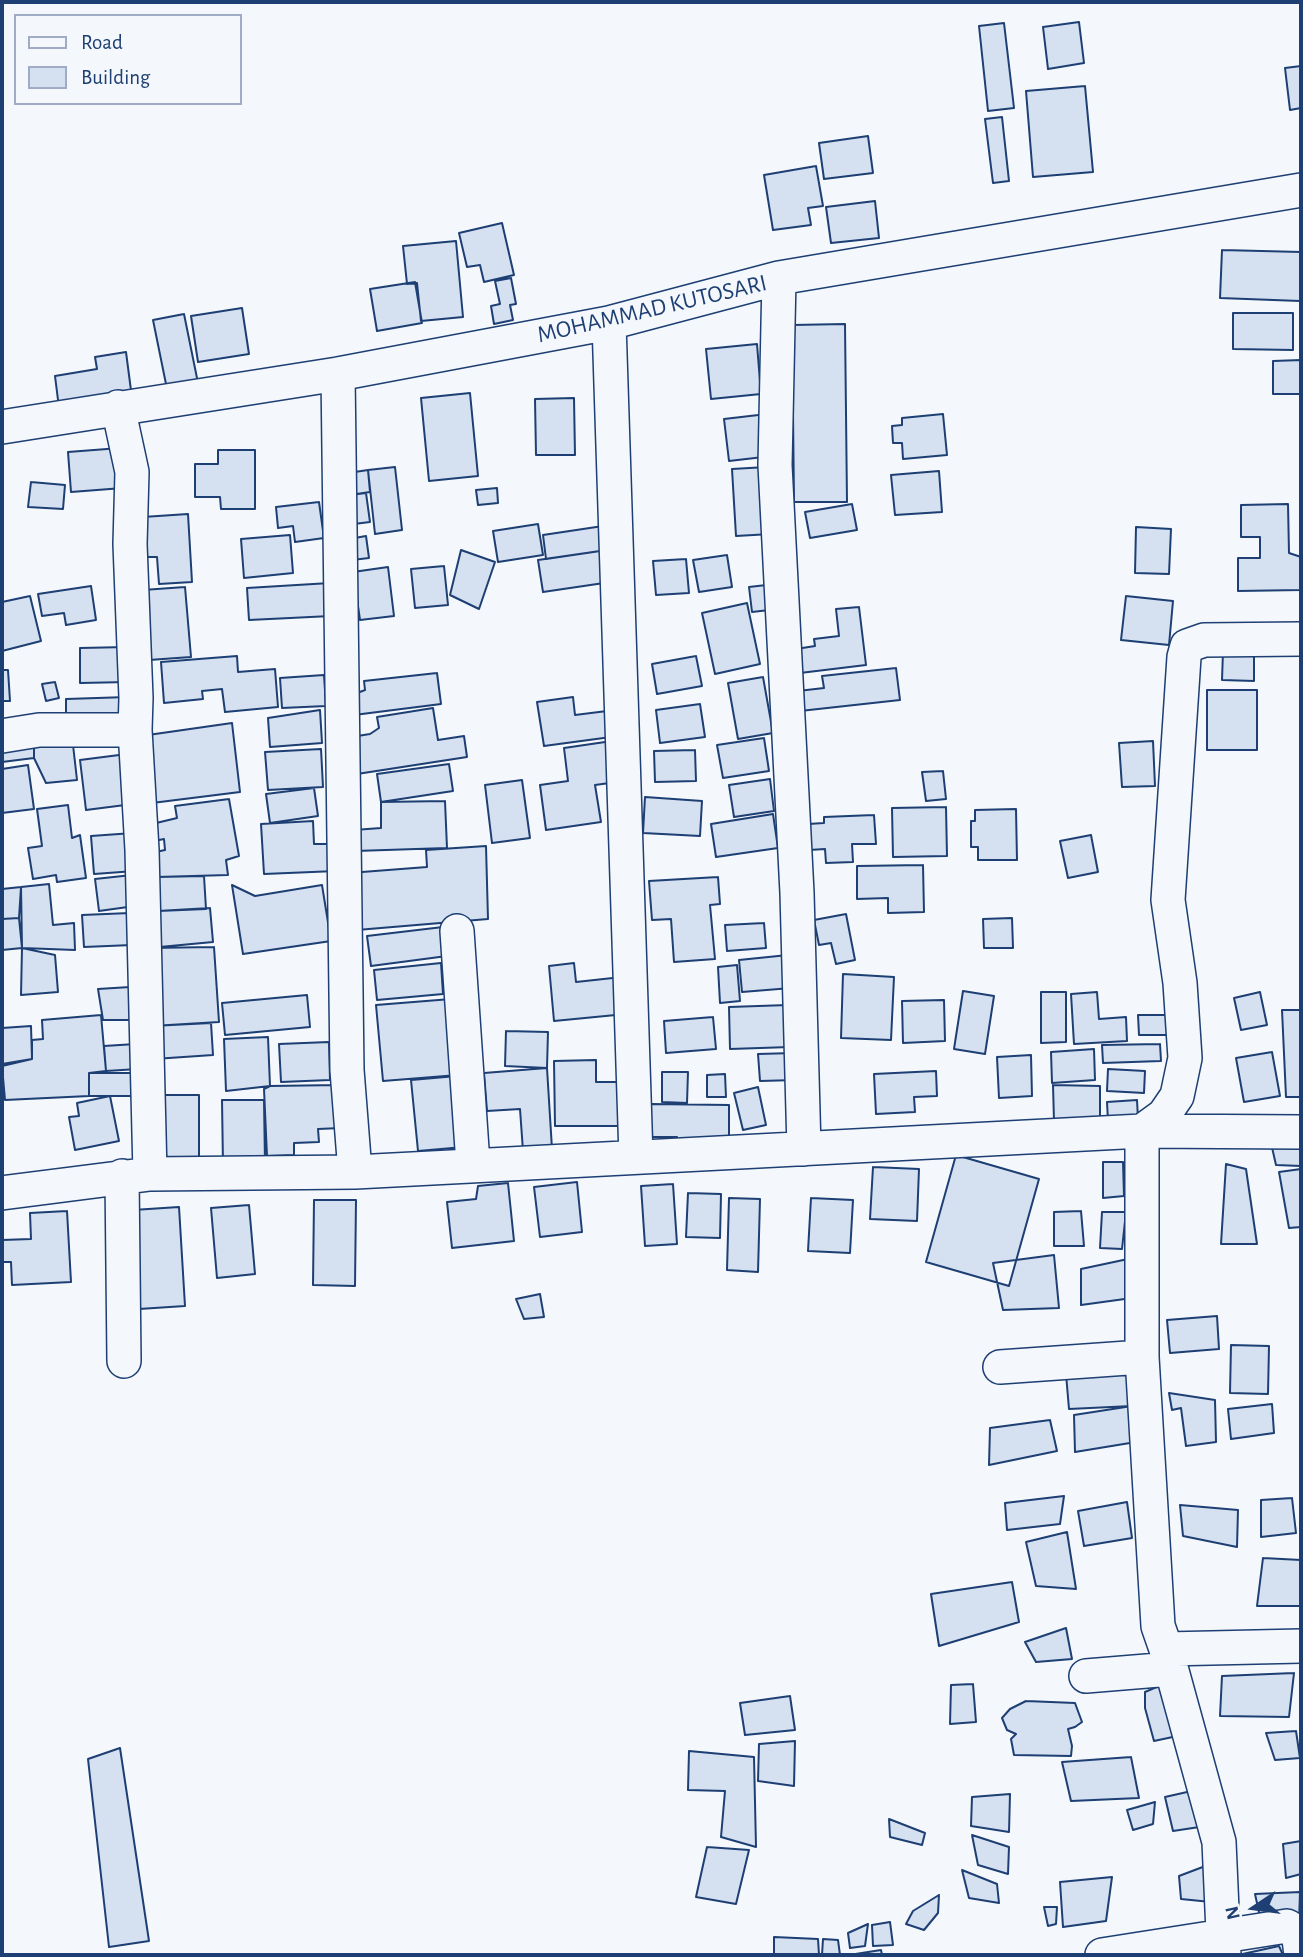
<!DOCTYPE html>
<html>
<head>
<meta charset="utf-8">
<style>
  body { margin:0 }
  #map { position:relative; width:1303px; height:1957px; overflow:hidden; background:#f4f7fb; font-family:"Alegreya Sans",sans-serif }
  canvas { display:block }
  .frame { position:absolute; inset:0; border:4px solid #1d3f73; pointer-events:none }
  .legend { position:absolute; left:14px; top:14px; width:228px; height:91px; box-sizing:border-box; background:#f4f7fb; border:2px solid #9eadc5; margin:0; padding:9px 12px; list-style:none; font-size:21px; color:#1d3f73 }
  .legend li { display:flex; align-items:center; gap:14px; height:35px }
  .legend b { width:35px; border:2px solid #9eadc5 }
  .north { position:absolute; left:1219px; top:1873px; width:70px; height:70px; -webkit-text-stroke:5px #f4f7fb; paint-order:stroke; rotate:257deg; font-size:19px; font-weight:700; line-height:28px; text-align:center; color:#1d3f73 }
  .north::after { content:''; display:block; margin:auto; width:24px; height:32px; background:#1d3f73; clip-path:polygon(50% 0,100% 100%,50% 72%,0 100%) }
</style>
</head>
<body>
<div id="map">
<canvas width="1303" height="1957"></canvas>
<div class="frame"></div>
<ul class="legend">
<li><b style="height:9px;background:#f4f7fb"></b>Road</li>
<li><b style="height:19px;background:#d5e0f0"></b>Building</li>
</ul>
<div class="north">N</div>
</div>
<script>
const ctx = document.querySelector('canvas').getContext('2d');
ctx.lineJoin = 'round';
function paint(path, color) { ctx.fillStyle = color; ctx.fill(path, 'evenodd'); }
const shape = rows => new Path2D(rows.map(r => 'M' + r).join(''));
function trace(path, color, width, dash) { ctx.strokeStyle = color; ctx.lineWidth = width; ctx.lineCap = dash ? 'butt' : 'round'; ctx.setLineDash(dash || []); ctx.stroke(path); }
function write(font, color, halo, rows, align = 'center') {
  ctx.font = font + ' "Alegreya Sans",sans-serif'; ctx.lineWidth = 5; ctx.setLineDash([]); ctx.textBaseline = 'middle'; ctx.strokeStyle = halo; ctx.fillStyle = color; for (const [text, x, y, turn = 0] of rows) {
    ctx.save(); ctx.translate(x, y); ctx.rotate((+turn || 0) * Math.PI / 180); ctx.textAlign = isNaN(turn) ? turn : align; if (halo) ctx.strokeText(text, 0, 0); ctx.fillText(text, 0, 0); ctx.restore();
  }
}
const building = shape([
  [1079,22,1084,63,1048,69,1043,27,1079,22],
  [1004,23,1014,108,988,111,979,26,1004,23],
  [1301,66,1301,108,1290,110,1285,68,1301,66],
  [1085,86,1093,172,1033,177,1026,91,1085,86],
  [1002,117,1009,181,993,183,985,119,1002,117],
  [868,136,873,173,824,179,819,143,868,136],
  [816,166,823,206,808,208,811,225,773,230,764,175,816,166],
  [875,201,879,238,831,243,826,207,875,201],
  [502,223,514,275,484,282,480,265,467,267,459,233,502,223],
  [456,241,463,317,421,321,417,283,407,284,403,246,456,241],
  [1222,250,1301,252,1300,301,1220,298,1222,250],
  [511,278,516,304,510,305,513,320,494,324,491,306,500,304,495,281,511,278],
  [415,282,422,323,377,331,370,289,415,282],
  [242,308,249,354,198,362,191,316,242,308],
  [1233,313,1293,313,1293,350,1233,349,1233,313],
  [184,314,198,383,167,389,153,320,184,314],
  [845,324,847,502,794,502,792,325,845,324],
  [757,344,761,394,711,399,706,349,757,344],
  [126,352,132,398,59,408,55,376,97,369,95,357,126,352],
  [1301,360,1301,394,1273,394,1273,361,1301,360],
  [470,393,478,476,429,481,421,398,470,393],
  [574,398,575,455,536,455,535,399,574,398],
  [767,414,772,456,729,461,724,419,767,414],
  [943,414,947,455,903,459,902,443,893,443,892,426,902,425,902,418,943,414],
  [120,448,123,488,71,492,68,452,120,448],
  [218,450,255,450,255,509,221,509,220,497,195,497,195,464,218,464,218,450],
  [395,467,402,530,375,534,368,470,395,467],
  [767,467,771,534,736,536,732,469,767,467],
  [368,470,370,492,350,495,348,473,368,470],
  [939,471,942,512,895,515,891,475,939,471],
  [31,482,65,485,63,509,28,507,31,482],
  [497,488,498,503,478,505,476,490,497,488],
  [366,493,370,522,354,524,350,495,366,493],
  [319,502,324,538,295,542,293,526,278,528,276,507,319,502],
  [852,504,857,530,810,538,805,512,852,504],
  [1288,504,1289,553,1301,557,1301,590,1238,591,1238,558,1260,558,1260,537,1241,537,1241,505,1288,504],
  [188,514,192,582,159,584,157,557,145,557,143,517,188,514],
  [538,524,543,555,498,562,493,531,538,524],
  [603,526,607,550,546,559,543,535,603,526],
  [1136,527,1171,529,1169,574,1135,573,1136,527],
  [290,535,293,573,244,578,241,539,290,535],
  [366,536,369,558,352,560,349,539,366,536],
  [461,550,495,562,479,609,450,595,461,550],
  [600,551,604,583,543,592,538,560,600,551],
  [727,555,732,587,699,592,693,560,727,555],
  [686,559,689,593,656,595,653,561,686,559],
  [444,566,448,605,415,608,411,569,444,566],
  [388,567,394,616,360,620,353,572,388,567],
  [330,583,331,616,249,620,247,588,330,583],
  [775,584,778,609,752,612,749,587,775,584],
  [91,586,96,620,66,625,64,613,42,616,38,594,91,586],
  [185,587,191,657,149,660,143,590,185,587],
  [30,596,41,641,2,651,2,602,30,596],
  [1126,596,1173,601,1169,645,1121,640,1126,596],
  [747,603,760,664,715,674,702,613,747,603],
  [859,607,866,665,800,673,796,649,815,646,814,639,839,636,836,609,859,607],
  [127,647,128,682,80,683,80,648,127,647],
  [1223,651,1254,652,1254,681,1222,680,1223,651],
  [237,656,238,672,275,669,278,707,225,712,222,689,202,691,203,699,164,703,161,662,237,656],
  [696,656,702,686,657,694,652,664,696,656],
  [896,668,900,700,800,711,798,691,824,688,822,676,896,668],
  [2,670,8,670,10,701,2,701,2,670],
  [437,673,441,704,354,715,352,695,365,690,364,681,437,673],
  [324,675,326,706,282,708,280,678,324,675],
  [763,677,773,733,738,739,728,683,763,677],
  [55,682,59,698,46,701,42,684,55,682],
  [1207,690,1257,690,1257,750,1207,750,1207,690],
  [128,697,129,724,66,725,66,699,128,697],
  [573,697,575,715,607,711,611,737,544,746,537,702,573,697],
  [700,704,705,737,660,743,656,710,700,704],
  [433,708,438,740,464,736,467,757,357,774,351,737,370,734,379,728,377,717,433,708],
  [320,710,322,743,270,747,268,718,320,710],
  [232,723,240,792,144,804,141,736,232,723],
  [72,736,77,780,46,783,34,758,34,740,72,736],
  [764,738,769,771,723,778,717,745,764,738],
  [34,740,34,758,2,762,2,742,34,740],
  [612,741,617,782,595,785,601,822,546,830,540,785,568,781,564,748,612,741],
  [1153,741,1155,786,1122,787,1119,743,1153,741],
  [321,749,323,787,268,790,265,752,321,749],
  [695,750,696,781,655,782,654,751,695,750],
  [127,754,133,804,86,810,80,760,127,754],
  [449,764,453,791,381,802,377,774,449,764],
  [28,765,34,809,2,813,2,769,28,765],
  [943,771,946,799,926,801,922,772,943,771],
  [770,779,774,811,734,817,729,785,770,779],
  [522,780,530,838,492,843,485,785,522,780],
  [314,788,318,816,270,823,266,794,314,788],
  [645,797,702,801,700,836,643,833,645,797],
  [229,799,239,856,226,860,228,875,157,877,151,853,165,850,164,839,154,841,152,824,177,818,175,806,229,799],
  [445,801,447,848,355,851,354,830,381,828,381,802,445,801],
  [68,805,72,838,80,835,86,878,57,882,56,875,33,879,28,848,42,846,37,809,68,805],
  [946,807,947,856,893,857,892,808,946,807],
  [1016,809,1017,860,978,860,978,847,971,847,971,821,975,821,975,810,1016,809],
  [773,814,778,848,716,857,711,824,773,814],
  [874,815,876,844,852,844,853,862,826,863,825,849,809,850,808,824,824,823,824,817,874,815],
  [313,821,314,844,335,844,336,871,264,874,261,824,313,821],
  [133,833,135,871,94,874,91,836,133,833],
  [1091,835,1098,872,1068,878,1060,841,1091,835],
  [486,846,488,919,357,930,349,873,427,867,426,850,486,846],
  [923,865,924,912,888,913,888,898,857,899,857,866,923,865],
  [132,875,135,906,99,911,95,879,132,875],
  [204,876,206,909,158,911,157,877,204,876],
  [718,877,720,904,710,905,715,959,674,962,671,919,652,920,649,881,718,877],
  [49,884,53,925,74,923,75,950,22,948,21,887,49,884],
  [232,885,255,896,322,885,331,941,243,954,232,885],
  [21,887,19,918,2,919,2,889,21,887],
  [210,908,213,942,149,948,158,911,210,908],
  [130,913,132,945,84,947,82,915,130,913],
  [846,914,855,960,836,964,831,943,819,945,814,920,846,914],
  [19,918,22,948,2,950,2,919,19,918],
  [1012,918,1013,948,984,948,983,919,1012,918],
  [764,923,766,948,727,951,725,925,764,923],
  [443,927,447,956,371,966,367,936,443,927],
  [214,947,219,1022,152,1026,149,948,214,947],
  [22,948,55,955,58,992,21,995,22,948],
  [788,955,791,988,742,992,739,960,788,955],
  [441,963,443,994,377,1000,374,970,441,963],
  [574,963,576,982,622,977,626,1014,554,1021,549,966,574,963],
  [737,965,740,1001,720,1003,718,967,737,965],
  [843,974,894,977,891,1040,841,1038,843,974],
  [130,987,133,1020,103,1020,98,989,130,987],
  [963,991,994,996,985,1054,954,1049,963,991],
  [1041,992,1066,992,1066,1042,1041,1043,1041,992],
  [1097,992,1099,1019,1126,1017,1127,1041,1074,1044,1071,994,1097,992],
  [1260,992,1267,1025,1241,1030,1234,998,1260,992],
  [307,995,310,1027,225,1035,222,1003,307,995],
  [451,999,458,1075,383,1081,376,1005,451,999],
  [944,1000,945,1041,903,1043,902,1001,944,1000],
  [788,1005,790,1047,730,1049,729,1007,788,1005],
  [1282,1010,1301,1010,1301,1097,1286,1097,1282,1010],
  [101,1015,106,1071,89,1073,89,1096,5,1100,2,1066,32,1059,32,1040,43,1039,42,1020,101,1015],
  [1138,1015,1170,1015,1170,1035,1139,1035,1138,1015],
  [713,1017,716,1049,666,1053,664,1021,713,1017],
  [211,1023,213,1055,154,1059,152,1026,211,1023],
  [31,1026,32,1059,2,1064,2,1028,31,1026],
  [506,1031,548,1032,547,1068,505,1066,506,1031],
  [268,1037,270,1086,226,1091,224,1039,268,1037],
  [329,1042,330,1080,281,1082,279,1044,329,1042],
  [136,1044,138,1069,106,1071,104,1046,136,1044],
  [1160,1044,1161,1061,1103,1063,1102,1045,1160,1044],
  [1094,1049,1095,1080,1052,1083,1051,1052,1094,1049],
  [1272,1052,1280,1096,1244,1102,1236,1058,1272,1052],
  [794,1053,796,1080,760,1081,758,1054,794,1053],
  [1031,1055,1032,1096,999,1098,997,1057,1031,1055],
  [596,1060,596,1082,626,1082,626,1126,555,1126,554,1061,596,1060],
  [547,1068,552,1149,523,1151,520,1109,487,1111,484,1073,547,1068],
  [1108,1069,1145,1071,1144,1093,1107,1091,1108,1069],
  [936,1071,937,1096,914,1097,915,1112,876,1114,874,1074,936,1071],
  [662,1072,688,1072,687,1103,662,1102,662,1072],
  [89,1073,138,1073,138,1096,89,1096,89,1073],
  [725,1074,726,1097,707,1097,707,1075,725,1074],
  [457,1076,464,1147,418,1151,411,1080,457,1076],
  [339,1085,341,1128,318,1129,319,1142,294,1143,294,1155,267,1156,264,1089,270,1086,339,1085],
  [1053,1085,1100,1086,1100,1121,1054,1121,1053,1085],
  [758,1087,766,1125,743,1130,734,1093,758,1087],
  [154,1095,199,1095,199,1164,154,1164,154,1095],
  [110,1096,119,1141,75,1150,69,1117,79,1116,77,1103,110,1096],
  [222,1100,264,1100,265,1164,223,1165,222,1100],
  [1137,1100,1138,1119,1108,1121,1107,1102,1137,1100],
  [651,1104,729,1105,729,1143,676,1143,677,1137,651,1137,651,1104],
  [1301,1140,1301,1166,1276,1165,1271,1143,1301,1140],
  [956,1155,1039,1179,1009,1286,926,1262,956,1155],
  [1103,1162,1123,1162,1124,1196,1103,1198,1103,1162],
  [1226,1164,1246,1169,1257,1244,1221,1244,1226,1164],
  [873,1167,919,1169,917,1221,870,1219,873,1167],
  [1301,1169,1301,1227,1289,1228,1279,1172,1301,1169],
  [577,1182,582,1232,540,1237,534,1187,577,1182],
  [508,1183,514,1241,452,1248,447,1202,476,1199,478,1186,508,1183],
  [673,1184,677,1244,645,1246,641,1186,673,1184],
  [688,1193,721,1194,720,1238,686,1237,688,1193],
  [729,1198,760,1199,758,1272,727,1270,729,1198],
  [811,1198,853,1200,850,1253,808,1251,811,1198],
  [314,1200,356,1200,355,1286,313,1285,314,1200],
  [249,1205,255,1274,217,1278,211,1208,249,1205],
  [179,1207,185,1306,139,1309,133,1210,179,1207],
  [67,1211,71,1282,12,1285,11,1262,2,1262,2,1240,31,1239,30,1213,67,1211],
  [1081,1211,1084,1246,1054,1246,1054,1212,1081,1211],
  [1102,1212,1126,1212,1122,1249,1100,1248,1102,1212],
  [1054,1255,1059,1308,1003,1310,993,1263,1054,1255],
  [1128,1259,1132,1298,1081,1305,1081,1269,1128,1259],
  [540,1294,544,1317,524,1319,516,1299,540,1294],
  [1217,1316,1219,1349,1170,1353,1167,1320,1217,1316],
  [1231,1345,1269,1346,1268,1394,1230,1393,1231,1345],
  [1129,1370,1132,1406,1069,1409,1066,1374,1129,1370],
  [1169,1393,1215,1400,1216,1442,1186,1446,1181,1408,1172,1410,1169,1393],
  [1272,1404,1274,1433,1231,1439,1228,1409,1272,1404],
  [1132,1406,1136,1442,1075,1452,1074,1415,1132,1406],
  [1050,1420,1057,1451,989,1465,990,1428,1050,1420],
  [1064,1496,1060,1524,1007,1530,1005,1503,1064,1496],
  [1292,1498,1296,1533,1261,1537,1261,1500,1292,1498],
  [1127,1502,1132,1538,1084,1546,1078,1511,1127,1502],
  [1180,1505,1238,1510,1237,1547,1183,1536,1180,1505],
  [1067,1532,1076,1589,1036,1586,1026,1542,1067,1532],
  [1263,1558,1301,1560,1301,1606,1257,1606,1263,1558],
  [1012,1582,1019,1622,939,1646,931,1594,1012,1582],
  [1066,1628,1072,1659,1036,1662,1025,1642,1066,1628],
  [1294,1673,1289,1717,1220,1716,1222,1676,1294,1673],
  [973,1684,976,1722,950,1724,951,1685,973,1684],
  [1159,1686,1182,1735,1154,1741,1145,1708,1145,1692,1159,1686],
  [790,1696,795,1730,745,1735,740,1703,790,1696],
  [1026,1701,1075,1703,1082,1722,1075,1727,1068,1729,1072,1746,1071,1756,1014,1755,1011,1739,1016,1734,1007,1730,1002,1718,1010,1709,1026,1701],
  [1296,1731,1300,1758,1275,1760,1266,1733,1296,1731],
  [795,1741,794,1786,758,1781,759,1744,795,1741],
  [120,1748,149,1941,109,1947,88,1759,120,1748],
  [689,1751,754,1757,756,1847,721,1837,725,1791,688,1790,689,1751],
  [1131,1757,1139,1798,1071,1801,1062,1762,1131,1757],
  [1196,1790,1206,1826,1173,1831,1165,1797,1196,1790],
  [1010,1794,1009,1832,971,1826,972,1797,1010,1794],
  [1155,1802,1153,1824,1133,1830,1127,1810,1155,1802],
  [889,1819,925,1833,922,1845,890,1837,889,1819],
  [972,1835,1009,1847,1008,1874,978,1865,972,1835],
  [1301,1841,1301,1874,1286,1878,1283,1844,1301,1841],
  [707,1847,749,1850,736,1904,696,1897,707,1847],
  [1208,1865,1211,1902,1181,1899,1179,1876,1208,1865],
  [962,1870,997,1884,999,1903,969,1898,962,1870],
  [1112,1877,1106,1921,1063,1927,1060,1882,1112,1877],
  [1300,1892,1299,1923,1260,1917,1255,1894,1300,1892],
  [939,1895,938,1913,924,1930,906,1924,913,1911,939,1895],
  [1044,1907,1057,1907,1056,1924,1048,1926,1044,1907],
  [890,1922,893,1945,873,1946,872,1925,890,1922],
  [868,1924,865,1946,850,1948,848,1933,868,1924],
  [774,1937,818,1939,819,1955,774,1955,774,1937],
  [823,1939,838,1940,840,1955,822,1955,823,1939],
  [1279,1946,1283,1955,1238,1955,1279,1946],
  [881,1950,882,1955,849,1955,881,1950]
]);
const minor = shape([
  [779,278,775,465,797,893,804,1149],
  [609,323,636,1157],
  [338,374,347,1070,355,1172],
  [118,407,132,472,130,544,136,698,135,730,142,850,150,1174],
  [2,427,338,374,609,323,779,278,1301,190],
  [1301,639,1204,640,1187,646,1184,657,1168,900,1180,983,1185,1058,1177,1096,1164,1115,1142,1131,1142,1357,1158,1626,1166,1649,1301,1646],
  [2,736,39,730,135,730],
  [457,931,473,1164],
  [122,1176,124,1361],
  [2,1193,150,1174,355,1172,1142,1131,1301,1132],
  [1000,1367,1142,1357],
  [1166,1649,1219,1842,1224,1955],
  [1086,1676,1171,1669],
  [1102,1955,1287,1926,1295,1931,1299,1939,1301,1955]
]);
const streetNames = [
  ["MOHAMMAD KUTOSARI",652,309,-13]
];
paint(building, '#d5e0f0');
trace(building, '#1d3f73', 2);
trace(minor, '#1d3f73', 36);
trace(minor, '#f4f7fb', 33);
write('24px', '#1d3f73', '#f4f7fb', streetNames);
</script>
</body>
</html>
